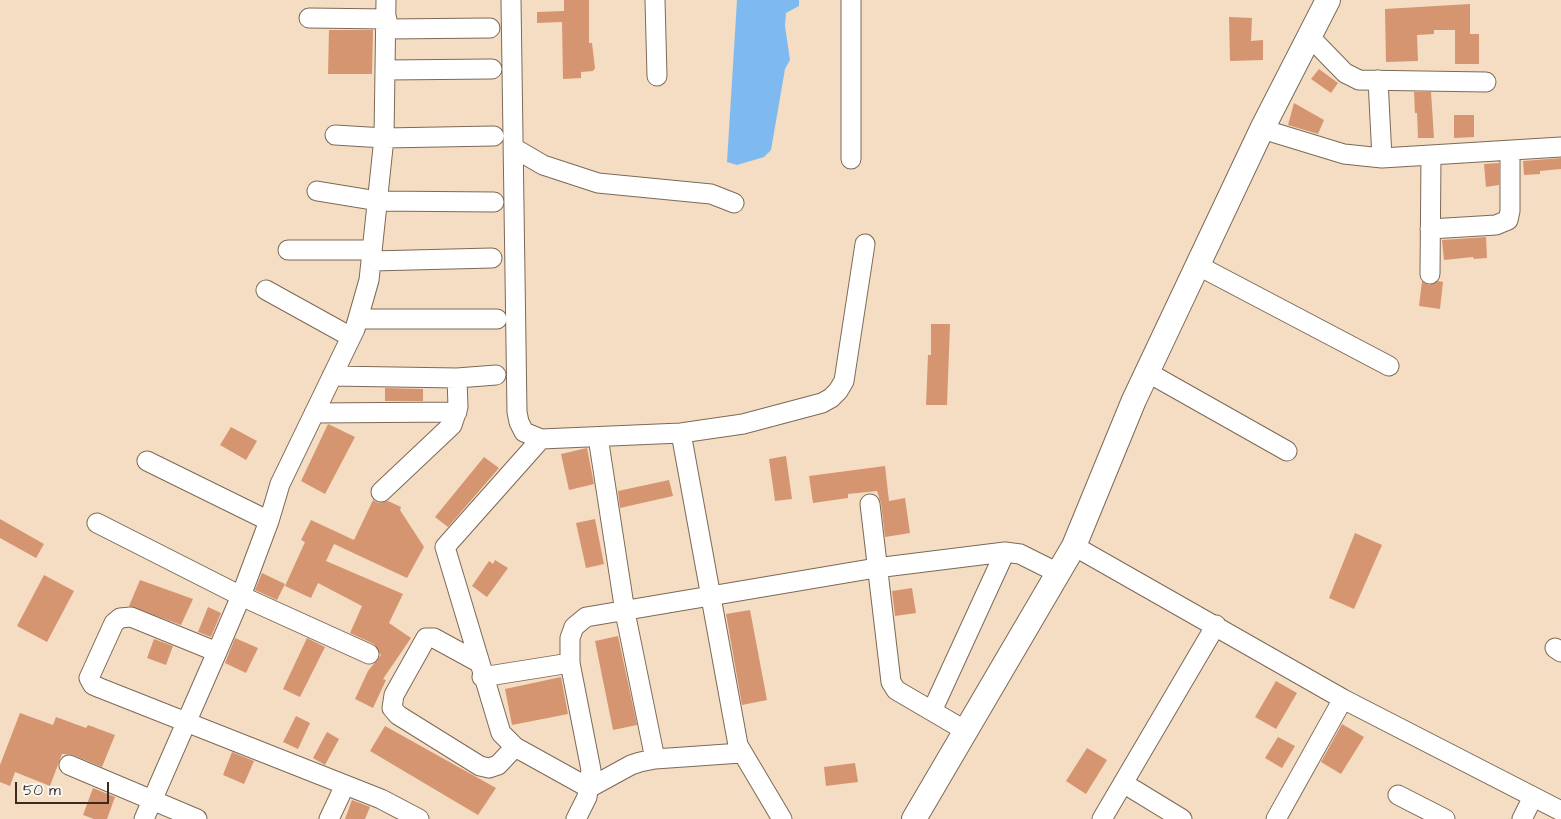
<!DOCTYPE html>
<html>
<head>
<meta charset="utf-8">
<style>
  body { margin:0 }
  #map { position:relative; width:1561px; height:819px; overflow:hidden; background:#f4ddc2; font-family:"Architects Daughter",sans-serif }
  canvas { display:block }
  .scale { position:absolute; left:15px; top:782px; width:94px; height:22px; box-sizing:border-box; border:2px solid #3b2a1e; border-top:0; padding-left:6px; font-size:15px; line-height:18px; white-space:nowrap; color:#3b2a1e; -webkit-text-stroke:4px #f6f6f2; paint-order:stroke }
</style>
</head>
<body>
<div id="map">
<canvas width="1561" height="819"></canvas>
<div class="scale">50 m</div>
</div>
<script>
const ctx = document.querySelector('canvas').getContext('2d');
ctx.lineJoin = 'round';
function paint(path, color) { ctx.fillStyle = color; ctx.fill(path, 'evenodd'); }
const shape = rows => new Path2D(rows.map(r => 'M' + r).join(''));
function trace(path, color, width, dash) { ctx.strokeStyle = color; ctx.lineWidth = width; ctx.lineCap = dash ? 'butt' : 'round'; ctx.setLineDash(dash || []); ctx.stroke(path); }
const water = shape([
  [737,0,799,0,799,6,786,13,785,26,790,60,785,69,771,150,764,157,737,165,727,162]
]);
const building = shape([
  [564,0,589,0,589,43,592,43,595,68,593,71,581,72,581,78,563,79,562,22,537,23,537,12,564,11],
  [1470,4,1470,34,1479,34,1479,64,1455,64,1455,30,1434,30,1434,34,1417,35,1418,61,1386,62,1385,9],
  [1229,17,1252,18,1251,41,1263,40,1263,60,1230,61],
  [329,30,373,30,372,74,328,74],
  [1319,69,1338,83,1331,93,1311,79],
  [1414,92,1431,92,1434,138,1418,138,1417,113,1415,113],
  [1294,103,1324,120,1318,134,1288,125],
  [1454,115,1474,115,1474,137,1454,138],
  [1561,158,1561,169,1540,171,1540,174,1524,175,1523,161],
  [1499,163,1499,185,1486,187,1484,164],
  [1486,237,1487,258,1474,259,1473,257,1444,260,1442,240],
  [1422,281,1429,285,1438,281,1443,282,1440,309,1419,306],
  [931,324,950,324,947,405,926,405,928,355,931,355],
  [385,388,423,389,423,401,385,401],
  [328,424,355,437,325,494,301,481],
  [231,427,257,441,246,460,220,445],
  [587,448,594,484,569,490,561,454],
  [786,456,792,499,775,501,769,459],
  [484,457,499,468,448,527,435,517],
  [885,466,889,501,905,498,910,533,885,537,881,503,877,491,848,494,848,498,813,503,809,476],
  [669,480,673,496,620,508,618,491],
  [373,500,378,503,388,501,401,507,400,510,424,547,407,578,334,544,326,561,403,594,389,623,411,638,383,679,386,680,373,708,355,699,368,671,381,655,374,644,350,633,362,606,318,583,311,598,285,586,305,542,301,540,311,520,354,540],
  [0,519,44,544,36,558,0,538],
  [595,519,604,564,586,568,576,523],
  [1355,533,1382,545,1354,609,1329,598],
  [495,560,508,568,487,597,472,586,489,561,493,564],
  [262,573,285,584,277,600,255,590],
  [44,575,74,591,47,642,17,626],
  [140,580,193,599,181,625,129,606],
  [912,588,916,613,895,616,892,591],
  [208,607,221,613,211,637,198,632],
  [750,610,767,700,742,705,726,614],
  [618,636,637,725,613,730,595,641],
  [235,638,258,648,246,673,225,663],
  [307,638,325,647,300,697,283,689],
  [154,639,173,646,166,665,147,658],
  [561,677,568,714,512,725,505,689],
  [1276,681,1297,693,1276,729,1255,717],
  [20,713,53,725,56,717,86,728,88,725,115,735,102,767,73,755,62,754,50,786,15,772,10,786,0,782,0,765],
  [296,716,310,723,298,749,283,742],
  [1342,724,1364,737,1341,774,1321,762],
  [385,726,496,788,478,815,370,751],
  [327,732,339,739,325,765,313,758],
  [1278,737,1295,746,1282,768,1265,758],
  [1087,748,1107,760,1086,794,1066,781],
  [232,752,254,761,244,784,223,775],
  [855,763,858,782,826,786,824,767],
  [93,788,115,797,107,819,94,819,83,815],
  [352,800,370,807,365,819,345,819]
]);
const minor = shape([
  [511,0,517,412,519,422,524,432,541,439,681,433,743,424,822,403,831,398,838,391,844,381,865,244],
  [655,0,657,76],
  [851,0,851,159],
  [309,18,387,19],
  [387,29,490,28],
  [1310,37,1345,73,1359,80,1486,82],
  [387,70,492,69],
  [1378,80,1382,158],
  [1262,129,1344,154,1382,158,1561,147],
  [335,135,384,138,494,136],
  [514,148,543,165,598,183,711,194,734,203],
  [317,191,378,201,494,202],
  [1430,229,1496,225,1508,220,1510,211,1510,151],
  [288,250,372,250],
  [372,261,492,258],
  [1197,265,1389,366],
  [1430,274,1431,156],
  [266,290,351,337],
  [358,319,497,319],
  [1147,372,1287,451],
  [332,376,457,378,496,375],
  [314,413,457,412],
  [681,433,738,745,782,819],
  [598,437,625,612,655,759],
  [541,439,445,547,501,733,515,747,589,788,631,765,640,762,655,759,741,753],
  [147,461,269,521],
  [381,492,452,425,458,407,457,378],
  [870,504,891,682,896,690,966,731],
  [97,523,241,596,269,521,280,484,355,329,369,280,384,138,386,0],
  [1074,546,1343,699,1561,811],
  [1555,648,1561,652],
  [369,654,241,596,217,652,131,617,120,618,114,623,89,678,93,685,100,688,381,799,419,819],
  [478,662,434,638,426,638,394,695,392,708,398,715,480,766,489,768,498,765,515,747],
  [482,677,570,663],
  [932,711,1005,552],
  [69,765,197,819],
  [1123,783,1182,819],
  [1398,795,1445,819],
  [144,819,217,652],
  [329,819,345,785],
  [576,819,587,797,591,770,570,663,570,638,574,627,586,617,876,568,1005,552,1020,554,1058,573],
  [1102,819,1216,625],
  [1276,819,1343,699],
  [1522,819,1533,797]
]);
const major = shape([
  [914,819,1074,546,1134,400,1262,129,1328,0]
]);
paint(water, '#7ebaf0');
paint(building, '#d69571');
trace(minor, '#7c6957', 21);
trace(major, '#7c6957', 26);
trace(minor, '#fff', 19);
trace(major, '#fff', 24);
</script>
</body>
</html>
